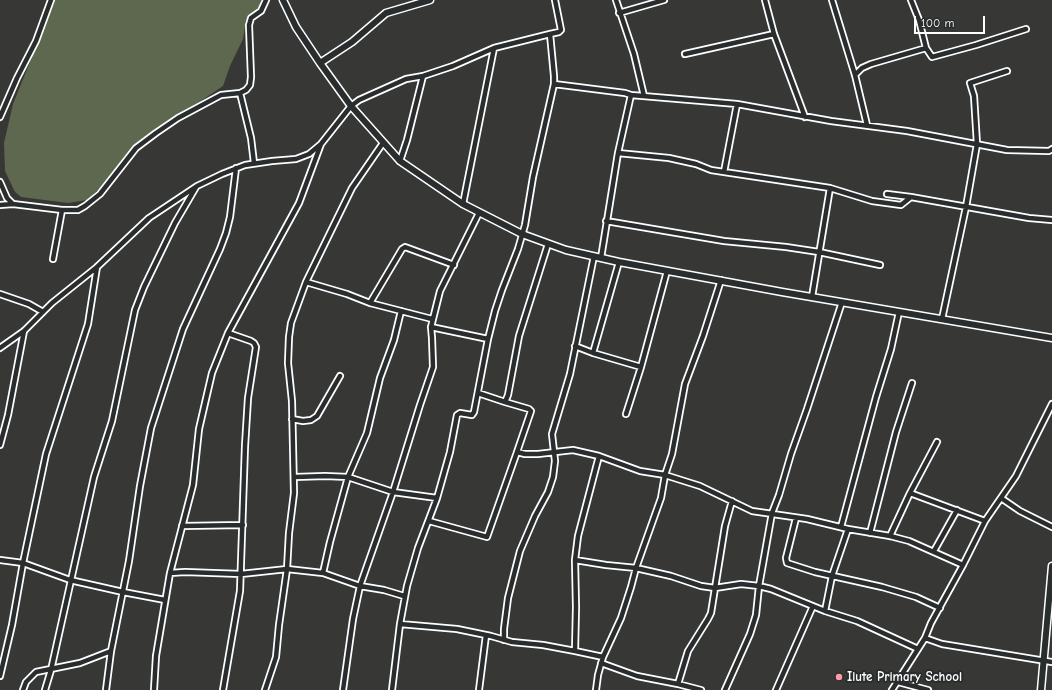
<!DOCTYPE html>
<html>
<head>
<meta charset="utf-8">
<style>
  body { margin:0 }
  #map { position:relative; width:1052px; height:690px; overflow:hidden; background:#373735; font-family:"Comic Neue",sans-serif }
  canvas { display:block }
  .scale { position:absolute; left:914px; top:16px; width:71px; height:18px; box-sizing:border-box; border:2px solid #fff; border-top:0; padding-left:5px; font-size:12px; line-height:14px; white-space:nowrap; color:#fff; -webkit-text-stroke:3px #2a2d2e; paint-order:stroke }
</style>
</head>
<body>
<div id="map">
<canvas width="1052" height="690"></canvas>
<div class="scale">100 m</div>
</div>
<script>
const ctx = document.querySelector('canvas').getContext('2d');
ctx.lineJoin = 'round';
function paint(path, color) { ctx.fillStyle = color; ctx.fill(path, 'evenodd'); }
const shape = rows => new Path2D(rows.map(r => 'M' + r).join(''));
function trace(path, color, width, dash) { ctx.strokeStyle = color; ctx.lineWidth = width; ctx.lineCap = dash ? 'butt' : 'round'; ctx.setLineDash(dash || []); ctx.stroke(path); }
function write(font, color, halo, rows, align = 'center') {
  ctx.font = font + ' "Comic Neue",sans-serif'; ctx.lineWidth = 4; ctx.setLineDash([]); ctx.textBaseline = 'middle'; ctx.strokeStyle = halo; ctx.fillStyle = color; for (const [text, x, y, turn = 0] of rows) {
    ctx.save(); ctx.translate(x, y); ctx.rotate((+turn || 0) * Math.PI / 180); ctx.textAlign = isNaN(turn) ? turn : align; if (halo) ctx.strokeText(text, 0, 0); ctx.fillText(text, 0, 0); ctx.restore();
  }
}
const green = shape([
  [55,0,261,0,259,9,246,20,243,39,230,66,223,86,137,144,110,179,87,200,68,203,21,197,15,192,5,171,4,143,13,104]
]);
const street = shape([
  [616,0,634,54,644,96],
  [765,0,774,34,805,117],
  [832,0,855,75,867,125],
  [911,0,919,20,926,48,932,57,976,45,1026,29],
  [619,13,664,0],
  [685,54,774,34],
  [855,75,862,68,871,64,926,48],
  [554,84,625,93,631,95,737,104,831,121,907,131,1007,150,1049,151,1052,149],
  [240,93,251,138,254,163],
  [737,104,724,172,830,188,872,201,901,205,911,197,1029,218,1052,220],
  [0,117,17,78,36,41,51,0],
  [321,144,299,203,228,333,212,373,199,429,193,485,170,573,185,572,241,574,287,569,323,573,360,586,384,590,404,596],
  [618,153,669,158,696,164,711,170,724,172],
  [400,161,407,140,423,76],
  [0,182,7,198,13,204,62,210,78,210,85,206,100,194,136,148,156,133,178,118,221,95,240,93,246,90,250,85,251,77,249,25,251,18,261,11,266,0],
  [887,194,911,197],
  [463,204,494,48,550,34],
  [0,205,13,204],
  [479,213,440,291,431,327,488,339],
  [606,221,724,241,786,247,819,252,880,265],
  [601,258,618,153,631,95],
  [53,259,62,210],
  [619,262,593,353,641,367,667,271],
  [306,282,347,294,370,303,432,319],
  [0,294,29,304,43,312],
  [812,297,830,188],
  [370,303,402,249,405,247,454,265],
  [942,319,966,207,977,144,974,96,970,83,1007,71],
  [575,346,593,353],
  [0,348,24,331,52,303,97,267,149,218,197,186,222,174,245,165,272,161,296,159,309,154,321,144,351,106,359,100,406,79,423,76,453,66,494,48],
  [478,393,505,402],
  [626,414,641,367],
  [292,419,303,421,311,420,317,416,340,376],
  [0,445,8,415,24,331],
  [517,452,531,411,529,409,505,402,508,395,519,336,548,244],
  [295,477,325,476,348,477,393,492,437,498],
  [910,493,985,521],
  [1001,498,1020,511,1052,527],
  [796,518,786,558,787,563,815,572,882,587,916,597,940,608],
  [429,521,487,537,517,452,525,454,538,454,573,450,599,456,640,471,665,475,700,486,752,511,807,519,848,529,890,536,909,541,963,565],
  [182,526,243,525],
  [841,527,876,397,891,349,899,312],
  [870,533,896,432,912,383],
  [890,536,910,493,937,442],
  [934,551,957,510],
  [0,560,23,563,70,580,123,592,165,600],
  [575,560,578,536,599,456],
  [323,573,330,542,348,477,367,433,380,378,394,340,401,311],
  [825,611,832,576,848,529],
  [400,624,457,629,491,636,512,642,543,645,575,651],
  [925,638,942,644,1052,662],
  [504,640,504,629,508,598,520,551,535,516,548,492,553,477,555,461,552,434,570,374,594,256],
  [603,657,575,651,576,607,575,560,606,565,636,568,671,576,701,586,715,588,741,584,759,586,771,589,825,611,857,621,918,649],
  [601,663,637,676,678,684,701,690],
  [0,676,12,625,23,563,46,454,88,324,97,267],
  [898,682,928,690],
  [678,684,688,651,708,619,711,613,725,526,732,501],
  [23,690,26,682,36,672,80,663,111,651],
  [45,690,51,670,94,477,112,421,135,310,144,287,175,223,196,187],
  [106,690,111,651,129,561,140,486,151,428,183,329,220,249,226,233,230,217,236,168],
  [154,690,156,656,170,573],
  [223,690,240,591,245,446,248,398,256,347,254,343,251,341,228,333],
  [265,690,276,657,279,625,287,569,289,533,294,493,292,401,288,363,289,337,291,323,306,282,352,188,383,143],
  [343,690,353,619,360,586,393,492,420,405,433,367,432,338,431,327],
  [392,690,400,624,407,586,418,548,437,498,450,452,457,415,460,413,472,415,474,412,488,339,495,311,502,290,518,249,525,225,533,177,554,84,554,76,550,34,559,32,561,30,555,0],
  [479,690,486,635],
  [596,690,598,675,603,657,621,618,631,587,636,568,661,498,665,475,672,454,685,384,703,336,721,280],
  [725,690,750,634,756,615,759,586,772,513,779,495,791,454,807,409,842,302],
  [776,690,813,606],
  [892,690,925,638,931,623,963,565,985,521,1016,476,1052,404]
]);
const secondary = shape([
  [283,0,296,27,320,63,351,106,400,161,463,204,522,234,566,250,619,262,782,292,1052,338],
  [320,63,352,42,386,13,430,0],
  [1041,690,1052,566]
]);
const markers = [
  [839,677,4,"#ff9aa2"]
];
const poiNames = [
  ["Ilute Primary School",847,677]
];
paint(green, '#5d684f');
trace(street, '#fff', 8);
trace(secondary, '#fff', 9);
trace(street, '#2a2d2e', 4.5);
trace(secondary, '#2a2d2e', 6);
for (const [x, y, r, color] of markers) { const dot = new Path2D(); dot.arc(x, y, r, 0, 2 * Math.PI); ctx.fillStyle = color; ctx.fill(dot); trace(dot, '#2a2d2e', 1.5); }
write('bold 13px', '#fff', '#2a2d2e', poiNames, 'left');
</script>
</body>
</html>
